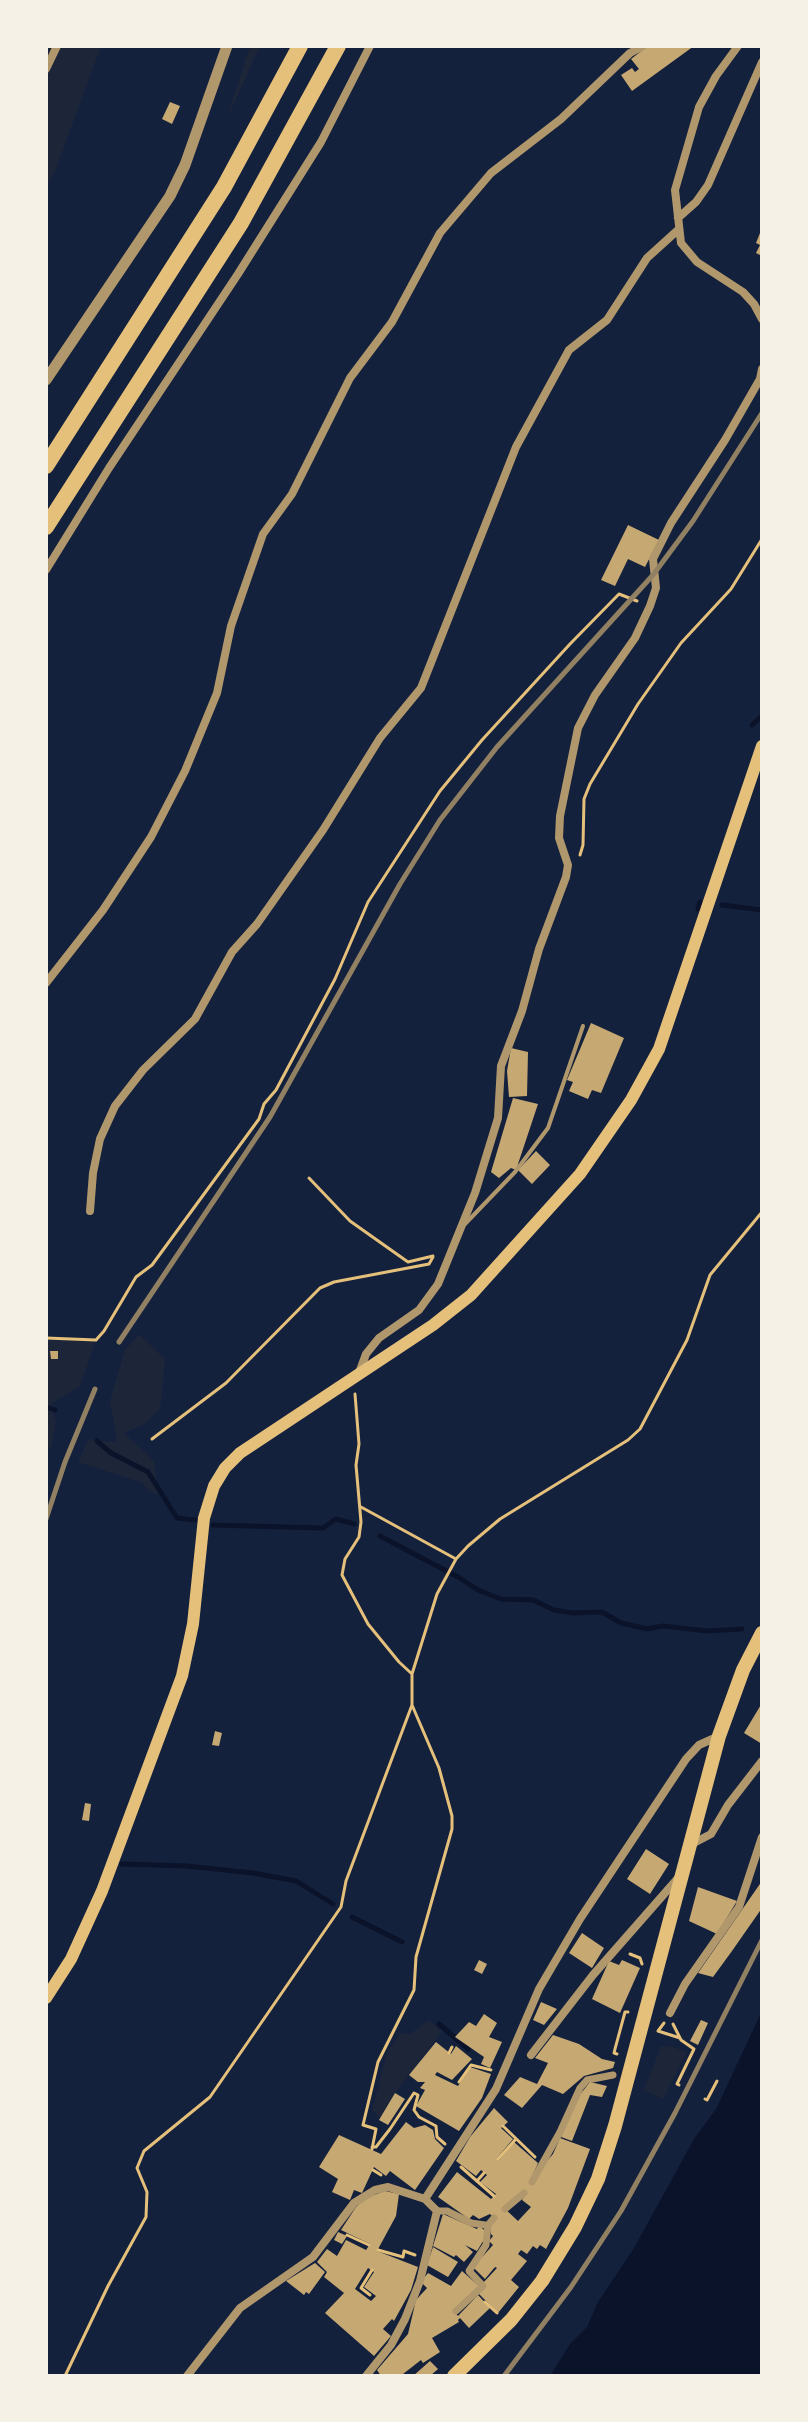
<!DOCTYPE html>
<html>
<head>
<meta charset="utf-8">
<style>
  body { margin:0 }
  #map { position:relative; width:808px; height:2422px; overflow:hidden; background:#14213d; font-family:Barlow,sans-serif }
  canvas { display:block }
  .frame { position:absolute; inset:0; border:48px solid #f6f1e7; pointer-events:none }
</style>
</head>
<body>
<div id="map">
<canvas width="808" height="2422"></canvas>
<div class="frame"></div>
</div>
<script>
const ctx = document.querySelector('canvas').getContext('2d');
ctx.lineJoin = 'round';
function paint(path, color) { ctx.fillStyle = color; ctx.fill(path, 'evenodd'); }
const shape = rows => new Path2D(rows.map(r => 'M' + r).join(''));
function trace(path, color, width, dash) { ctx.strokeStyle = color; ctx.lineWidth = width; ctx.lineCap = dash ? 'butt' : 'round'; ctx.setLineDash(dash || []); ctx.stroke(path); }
const green = shape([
  [46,46,101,46,54,174,46,187],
  [252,46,260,46,226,121,248,52],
  [139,1334,165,1359,160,1409,143,1425,124,1433,154,1461,158,1497,140,1482,78,1462,88,1440,117,1442,110,1401,125,1350],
  [46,1338,96,1340,80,1386,51,1404,56,1422,51,1448,46,1447],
  [429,2020,442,2032,395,2093,380,2119,372,2110,387,2053,400,2033,410,2034],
  [661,2046,673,2047,687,2052,663,2099,644,2090]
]);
const water = shape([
  [762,2011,762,2376,550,2376,570,2344,587,2327,598,2302,634,2248,694,2139,716,2109]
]);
const stream = shape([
  [752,725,762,716],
  [722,905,762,910],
  [698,909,700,902],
  [46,1407,55,1410],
  [97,1441,111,1453,148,1472,177,1518,195,1520],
  [213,1525,323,1528,336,1519,354,1524],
  [380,1536,458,1577,478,1590,501,1599,533,1600,554,1610,573,1613,602,1612,621,1623,647,1629,663,1626,707,1631,742,1629],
  [122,1864,187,1866,253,1873,296,1881,333,1904],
  [352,1917,402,1942],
  [439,2024,468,2049]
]);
const building = shape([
  [648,46,694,46,632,91,621,75,632,68,635,72,639,69,631,59],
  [170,102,180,106,172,124,162,119],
  [762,228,762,256,756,253,760,245,756,243],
  [628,525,659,540,645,567,628,559,615,586,601,580],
  [591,1023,624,1038,601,1093,592,1090,588,1099,569,1091,573,1082,567,1080],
  [511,1048,528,1052,527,1096,509,1097,507,1071],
  [513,1098,538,1104,516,1170,511,1168,499,1178,491,1172],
  [536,1151,550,1165,532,1184,518,1170],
  [50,1351,58,1351,58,1359,51,1359],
  [762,1703,762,1744,744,1733],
  [215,1731,222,1733,219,1746,212,1745],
  [85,1803,91,1804,89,1821,82,1820],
  [646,1849,669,1864,650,1894,627,1879],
  [762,1881,762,1908,732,1951,713,1977,698,1973],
  [698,1887,737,1901,717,1934,689,1921],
  [582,1933,604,1948,592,1968,569,1953],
  [479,1960,487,1964,482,1974,474,1970],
  [622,1960,640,1968,620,2013,592,1999,609,1961,619,1965],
  [541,2002,557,2009,544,2025,533,2020],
  [484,2014,497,2023,489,2037,502,2042,490,2068,481,2064,484,2057,455,2037,469,2022,476,2026],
  [701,2020,708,2023,698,2045,690,2041],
  [553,2035,579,2044,602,2059,615,2062,613,2068,584,2076,563,2094,542,2085,522,2108,504,2095,520,2077,537,2084,548,2063,535,2058],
  [436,2042,451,2054,456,2046,472,2059,452,2080,437,2072,435,2075,458,2086,470,2067,491,2074,482,2098,459,2131,416,2106,425,2090,420,2088,425,2082,418,2082,409,2075],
  [590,2082,607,2086,602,2097,590,2095,572,2141,561,2137,578,2097],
  [395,2093,405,2099,388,2125,379,2120],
  [494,2108,508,2122,501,2128,513,2139,497,2158,499,2160,514,2142,538,2163,530,2181,553,2154,560,2138,590,2149,568,2208,546,2249,540,2245,537,2249,533,2246,527,2254,521,2250,518,2254,527,2261,511,2280,519,2287,498,2313,479,2294,483,2283,497,2268,495,2267,485,2279,473,2267,493,2245,489,2241,493,2236,491,2234,491,2226,495,2219,490,2214,479,2219,473,2215,469,2219,438,2197,457,2172,491,2199,496,2194,480,2182,487,2175,481,2170,476,2176,456,2161,470,2137],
  [526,2194,522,2200,531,2207,518,2221,503,2207],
  [406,2122,414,2128,425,2125,433,2130,435,2139,444,2148,415,2190,390,2171,386,2176,374,2167,362,2193,354,2190,350,2200,332,2192,338,2179,319,2167,339,2135,381,2154],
  [385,2191,399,2194,396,2216,377,2251,418,2267,411,2290,394,2321,392,2319,383,2329,391,2336,374,2356,325,2313,344,2293,324,2277,327,2272,317,2262,327,2249,337,2256,346,2240,366,2250,370,2244,341,2230,356,2207,366,2198],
  [368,2268,374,2272,364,2287,376,2296,371,2301,355,2289],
  [443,2214,477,2229,479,2226,488,2233,477,2251,465,2245,473,2252,464,2262,456,2255,454,2257,433,2246],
  [338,2232,347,2236,342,2244,334,2240],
  [433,2247,458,2262,448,2277,427,2265],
  [315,2263,325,2272,309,2294,306,2292,304,2295,286,2281],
  [462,2271,479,2286,453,2310,458,2316,478,2295,490,2308,469,2328,460,2318,458,2320,459,2322,432,2338,440,2352,423,2363,421,2360,403,2374,404,2376,381,2376,377,2370,408,2334,416,2300,427,2288,421,2282,428,2273,451,2286],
  [430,2361,438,2369,430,2376,413,2376]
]);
const path = shape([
  [580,855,583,845,584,799,590,784,638,704,681,643,731,589,762,539],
  [309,1178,350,1221,408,1262,433,1256],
  [46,1338,96,1340,104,1331,136,1277,152,1265,259,1119,264,1104,276,1090,335,979,368,902,440,791,482,740,570,644,619,594,637,601],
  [355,1394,359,1444,356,1465,361,1522,359,1537,345,1559,342,1575,368,1624,399,1662,412,1674],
  [152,1439,226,1383,320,1288,334,1282,429,1264,433,1257],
  [361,1507,456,1559],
  [630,1954,640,1958,642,1964],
  [664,2023,658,2031,680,2038],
  [673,2024,681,2040,694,2049,677,2084,679,2085],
  [449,2053,452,2047],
  [617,2054,614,2053,615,2049,625,2012,628,2012],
  [459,2082,471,2065,491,2070],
  [705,2099,707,2100,717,2081],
  [503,2126,535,2157],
  [372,2147,376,2147,390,2129,414,2093,418,2095,414,2110,419,2117,436,2126,437,2137,445,2144],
  [372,2149,376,2129,363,2125,378,2062,414,1990,416,1957,452,1829,452,1816,439,1768,412,1705,412,1674,437,1594,456,1559,468,1546,500,1519,628,1440,640,1429,687,1340,710,1275,762,1212],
  [498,2159,515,2140],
  [461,2167,494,2196],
  [373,2170,381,2175],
  [477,2181,484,2173],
  [347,2235,369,2245],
  [378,2250,403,2257,404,2251,415,2255],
  [370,2295,361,2288,372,2270],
  [485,2302,497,2313],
  [65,2376,108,2286,146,2217,147,2192,137,2168,144,2151,210,2097,341,1907,346,1881,412,1705]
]);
const service = shape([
  [465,1224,515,1172,548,1128,583,1026]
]);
const pedestrian = shape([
  [532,2182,560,2132,580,2088,587,2080,613,2075],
  [505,2209,524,2193],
  [437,2211,447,2211,471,2223,485,2225,488,2225,494,2218],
  [456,2311,483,2286,469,2271,486,2245,488,2225]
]);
const minor = shape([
  [738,46,716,76,699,107,675,190,681,243,697,262,743,292,754,304,762,319],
  [46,69,57,46],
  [678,218,696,202,708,185,762,62],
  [46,570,109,468,238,274,321,142,370,46],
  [46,983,103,910,151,837,185,771,217,693,231,626,263,534,292,494,350,378,392,322,440,233,491,173,561,119,630,53,643,46],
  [90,1211,93,1173,100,1139,115,1106,143,1070,195,1019,232,952,257,924,323,830,380,738,421,688,516,447,569,350,607,320,647,258,679,229],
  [359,1373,366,1354,379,1338,419,1310,438,1284,475,1193,498,1118,501,1066,522,1011,539,949,566,877,568,865,559,838,560,816,578,728,595,695,635,638,650,606,656,588,653,559,671,523,725,440,760,379,762,369],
  [690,1845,711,1834,728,1805,762,1761],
  [670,2013,685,1984,739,1907,762,1837],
  [531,2055,593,1975,679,1877],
  [425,2199,496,2089,539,1989,580,1919,686,1759,699,1745,719,1736],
  [187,2376,240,2308,313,2257,354,2203,375,2190,388,2187,425,2199,437,2211,420,2281,405,2319,391,2345,366,2376]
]);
const tertiary = shape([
  [46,380,170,196,185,165,227,46]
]);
const secondary = shape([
  [46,1998,71,1959,102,1891,182,1676,193,1624,204,1518,214,1486,225,1468,240,1453,433,1325,471,1295,580,1174,631,1100,659,1049,762,746]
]);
const primary = shape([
  [454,2376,511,2320,542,2281,575,2227,598,2179,615,2126,719,1736,743,1670,762,1633]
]);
const motorway = shape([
  [46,466,224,187,300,46],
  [46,527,241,223,338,46]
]);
const rail = shape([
  [119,1342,270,1117,400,884,440,820,497,747,653,575,693,521,762,413],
  [46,1519,65,1462,95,1389],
  [504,2376,571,2287,621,2211,675,2113,762,1940]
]);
paint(green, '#1d2539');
paint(water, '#0b132b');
trace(stream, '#0b132b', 5);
paint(building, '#c6a872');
trace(path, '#e5c07b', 3);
trace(service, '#b1986c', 4);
trace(pedestrian, '#b1986c', 7);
trace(minor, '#b1986c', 8);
trace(tertiary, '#b1986c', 11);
trace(secondary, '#e5c07b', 12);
trace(primary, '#e5c07b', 14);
trace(motorway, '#e5c07b', 16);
trace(rail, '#918062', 5);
</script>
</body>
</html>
